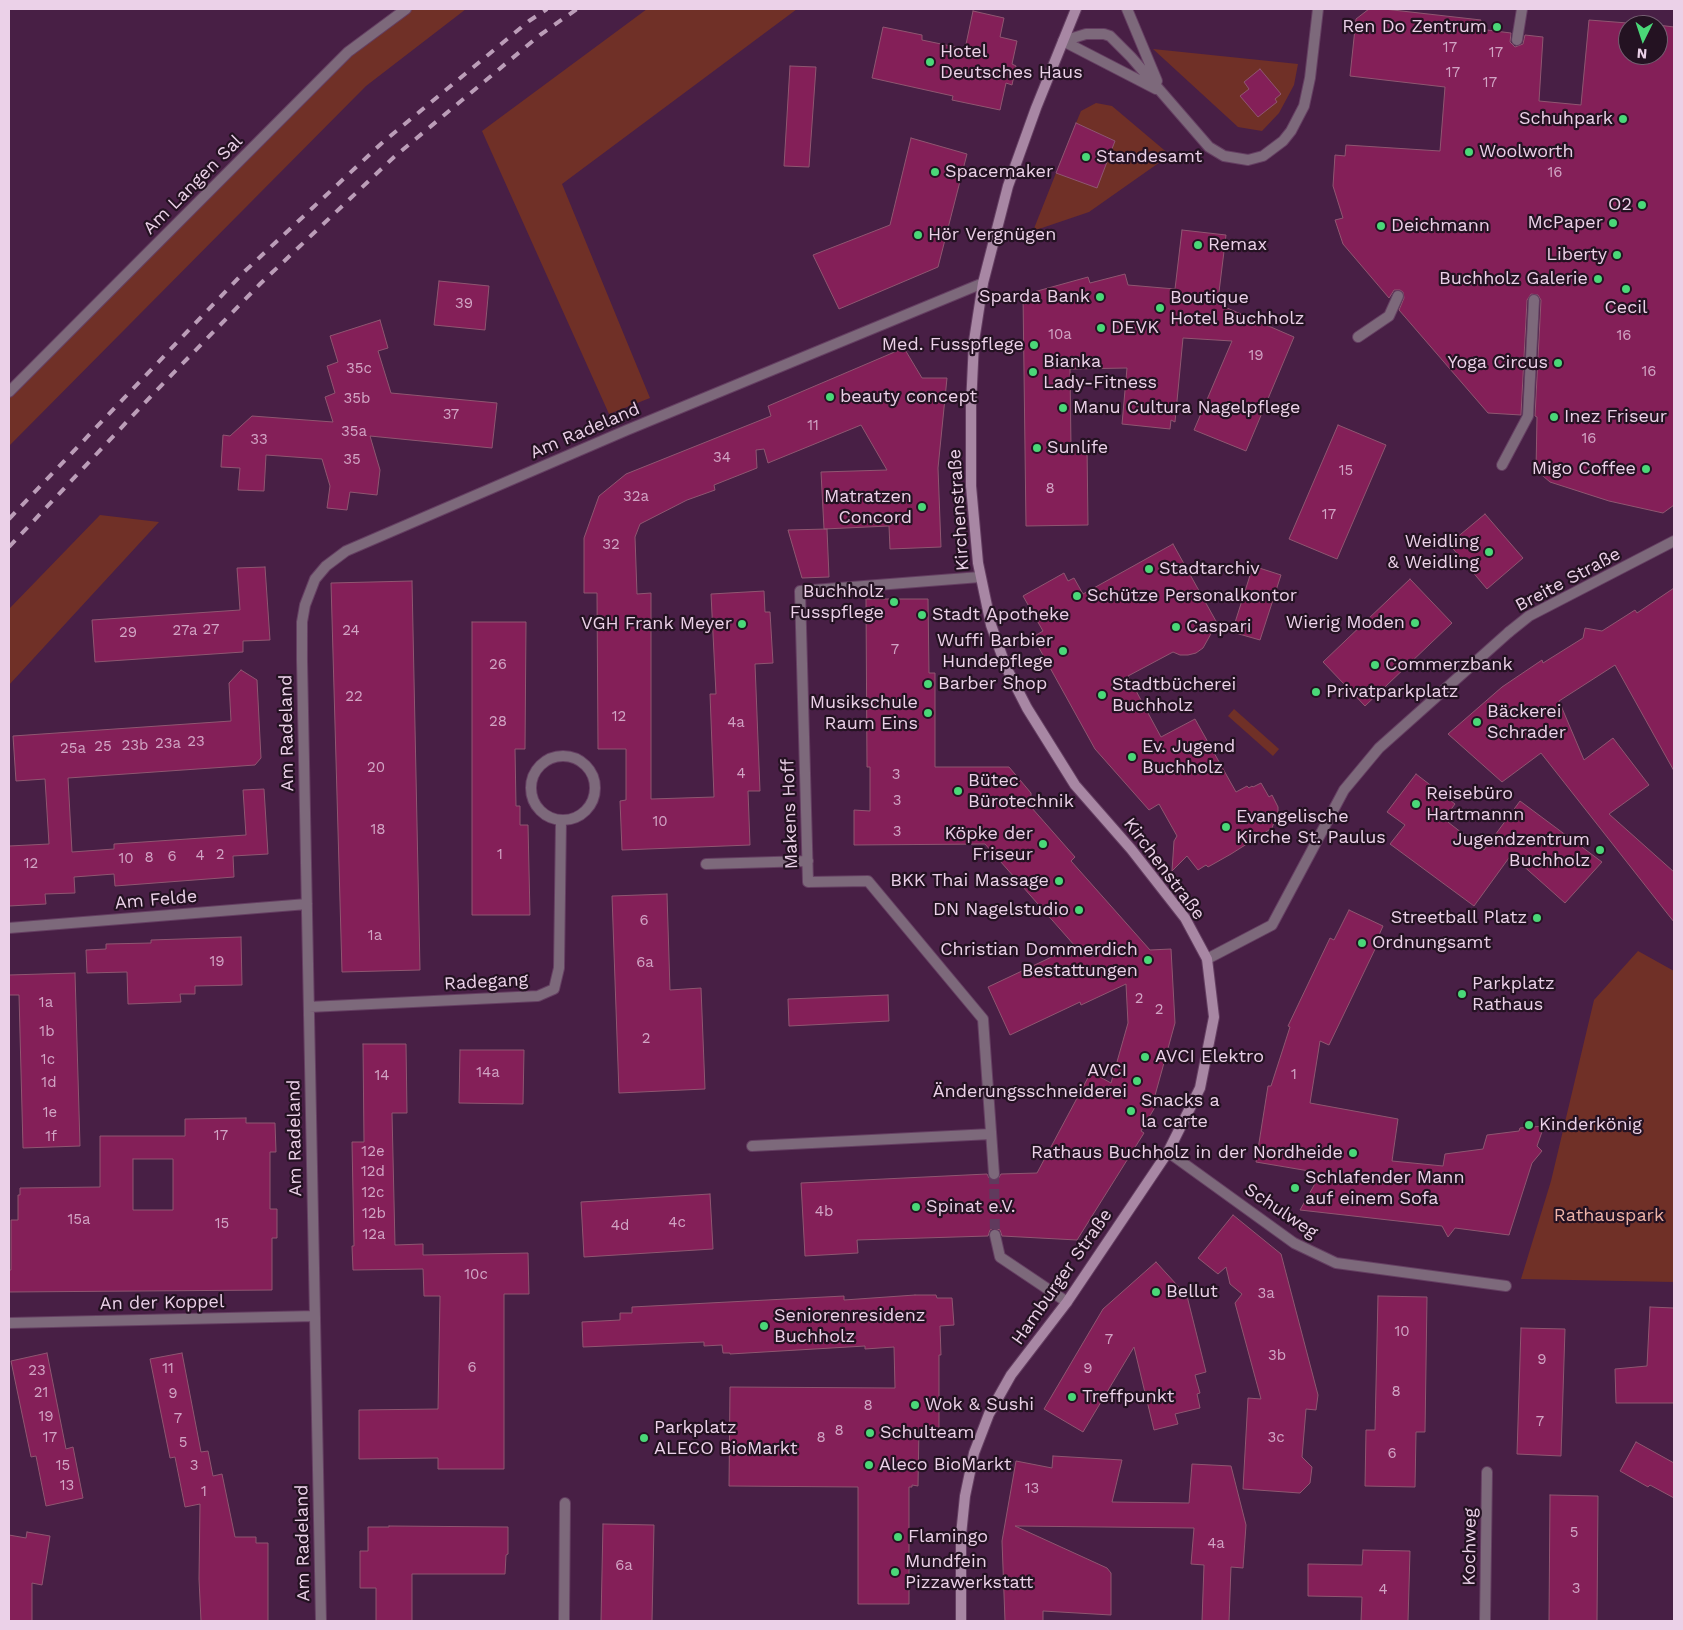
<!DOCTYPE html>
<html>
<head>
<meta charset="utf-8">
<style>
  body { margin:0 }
  #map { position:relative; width:1683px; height:1630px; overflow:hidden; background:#481f45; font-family:"Work Sans",sans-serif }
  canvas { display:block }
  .frame { position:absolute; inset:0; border:10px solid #ebd1e8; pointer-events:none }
  .north { position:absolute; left:1618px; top:15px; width:50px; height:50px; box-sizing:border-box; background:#241222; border:1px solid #745e71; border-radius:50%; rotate:184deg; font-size:14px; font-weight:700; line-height:20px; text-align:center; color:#ebd1e8 }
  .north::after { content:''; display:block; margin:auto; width:18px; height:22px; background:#4ad778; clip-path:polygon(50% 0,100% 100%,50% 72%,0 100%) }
</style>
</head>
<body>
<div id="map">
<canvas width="1683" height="1630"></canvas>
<div class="frame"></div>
<div class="north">N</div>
</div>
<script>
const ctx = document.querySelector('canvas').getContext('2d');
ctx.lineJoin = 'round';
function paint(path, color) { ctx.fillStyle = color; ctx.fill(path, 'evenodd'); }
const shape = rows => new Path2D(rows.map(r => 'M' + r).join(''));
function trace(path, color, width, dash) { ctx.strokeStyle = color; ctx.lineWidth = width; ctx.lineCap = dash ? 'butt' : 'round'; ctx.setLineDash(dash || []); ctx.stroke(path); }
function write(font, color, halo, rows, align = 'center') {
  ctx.font = font + ' "Work Sans",sans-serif'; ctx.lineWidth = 4.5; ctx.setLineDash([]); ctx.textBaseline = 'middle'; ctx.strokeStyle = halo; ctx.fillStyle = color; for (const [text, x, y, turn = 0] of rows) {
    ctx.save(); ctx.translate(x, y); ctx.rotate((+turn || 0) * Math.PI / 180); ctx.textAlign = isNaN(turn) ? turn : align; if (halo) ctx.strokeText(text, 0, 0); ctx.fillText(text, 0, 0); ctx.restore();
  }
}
const green = shape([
  [406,9,466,9,366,86,9,446,9,392,348,52],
  [647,9,797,9,562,184,650,398,609,414,482,131],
  [1153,49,1298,64,1294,85,1279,113,1262,131,1238,127],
  [1096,103,1112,106,1170,155,1089,212,1033,231,1056,173,1097,187,1115,141,1076,123,1081,111],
  [100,515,159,522,9,685,9,609],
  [1234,709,1279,749,1273,756,1228,716],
  [1638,951,1674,971,1674,1282,1521,1279,1551,1181,1594,1000]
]);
const building = shape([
  [1369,9,1384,9,1481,20,1479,29,1511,33,1510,42,1515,47,1523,44,1525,35,1543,37,1539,101,1581,105,1589,20,1653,25,1628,25,1628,55,1658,55,1658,25,1674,27,1674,505,1663,513,1609,501,1550,482,1536,470,1537,417,1535,416,1541,300,1538,295,1531,294,1527,300,1521,414,1521,415,1488,413,1399,310,1404,298,1403,292,1400,290,1394,290,1389,298,1343,244,1335,220,1343,218,1333,186,1335,155,1345,156,1346,145,1440,151,1445,87,1350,76,1356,19,1369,9],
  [973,11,1004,18,1000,37,1017,41,1012,64,1016,66,1012,85,1006,83,1000,110,952,100,953,96,872,78,883,27,922,35,922,40,965,49,973,11],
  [790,66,816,67,809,167,784,166,790,66],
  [1260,69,1281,94,1275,99,1277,102,1258,117,1240,96,1249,89,1244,82,1260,69],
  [1076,123,1115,141,1097,188,1056,173,1076,123],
  [911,138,967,154,938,267,839,309,813,255,890,225,911,138],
  [1182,230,1226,235,1218,300,1228,301,1227,308,1294,337,1246,451,1194,430,1232,341,1183,338,1175,422,1171,420,1170,429,1122,424,1127,368,1070,369,1071,447,1087,446,1088,525,1026,526,1023,295,1088,277,1090,283,1125,274,1128,285,1175,289,1182,230],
  [439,281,489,286,485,330,434,325,439,281],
  [380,320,388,348,378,351,391,393,497,403,492,448,370,436,380,470,377,495,350,492,347,510,327,508,330,486,322,459,266,455,264,491,238,490,240,468,221,467,223,435,230,436,252,416,333,422,325,397,335,393,327,366,338,362,330,336,380,320],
  [904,348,922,378,947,378,938,468,941,547,890,549,889,526,824,529,821,472,887,470,861,425,768,463,764,449,756,450,757,468,714,485,715,490,687,500,640,524,635,537,637,594,651,593,651,799,714,797,710,694,716,694,711,594,764,591,765,612,770,612,773,663,755,664,760,791,748,791,750,845,622,850,620,801,626,800,626,749,598,749,597,593,584,593,584,538,599,496,626,474,771,416,768,406,904,348],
  [1338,425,1386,445,1337,559,1289,539,1338,425],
  [1485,514,1523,558,1487,589,1449,544,1485,514],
  [827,529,829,577,802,578,788,530,827,529],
  [1173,544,1217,623,1203,648,1196,653,1188,655,1180,655,1173,652,1128,676,1161,737,1195,719,1236,792,1247,786,1249,788,1252,786,1253,787,1261,783,1269,797,1272,795,1278,807,1278,811,1272,828,1231,854,1208,867,1206,865,1198,870,1187,856,1172,871,1174,841,1177,836,1159,804,1149,810,1095,749,1033,637,1043,631,1023,596,1064,573,1068,581,1074,578,1083,594,1173,544],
  [1253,566,1281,575,1260,640,1232,632,1253,566],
  [265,567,270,640,243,641,243,652,95,662,92,620,240,610,237,568,265,567],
  [1410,579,1452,623,1365,706,1323,662,1410,579],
  [412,581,420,970,342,972,331,583,412,581],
  [1674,588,1674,771,1615,665,1559,701,1584,760,1613,738,1649,785,1609,814,1674,872,1674,922,1541,753,1502,782,1448,734,1502,687,1542,660,1543,663,1583,638,1585,628,1602,631,1635,610,1637,613,1674,588],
  [866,599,928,599,929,673,935,673,935,767,1009,767,1031,793,1031,807,1075,857,1071,861,1150,950,1171,949,1175,1023,1154,1099,1158,1102,1141,1131,1144,1133,1077,1240,1002,1236,1000,1230,994,1228,990,1230,988,1236,857,1240,858,1253,805,1256,801,1183,987,1174,989,1178,994,1181,998,1179,1001,1174,1037,1173,1091,1072,1111,1083,1128,1023,1126,984,1081,1005,1080,1002,1010,1035,988,987,1075,946,985,844,854,845,854,810,870,811,870,767,867,767,866,599],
  [472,622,526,622,525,749,515,749,516,806,520,806,520,825,528,825,530,915,472,915,472,622],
  [241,670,257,680,261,758,255,765,68,778,72,852,114,849,114,844,246,835,243,790,264,789,268,854,233,856,234,877,115,886,114,874,74,877,75,893,45,894,46,904,9,906,9,846,49,844,45,779,16,781,13,736,231,721,229,683,241,670],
  [1416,774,1455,804,1444,819,1484,850,1520,801,1602,862,1565,903,1511,855,1474,906,1390,844,1405,825,1387,812,1416,774],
  [667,894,670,990,701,988,705,1089,619,1093,612,896,667,894],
  [1349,910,1383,926,1375,944,1377,945,1329,1045,1320,1041,1310,1103,1398,1119,1392,1161,1443,1166,1445,1154,1483,1149,1487,1135,1519,1131,1520,1128,1544,1126,1537,1146,1542,1151,1532,1163,1509,1235,1455,1228,1448,1237,1442,1226,1300,1210,1321,1173,1256,1162,1268,1086,1271,1086,1290,1027,1288,1026,1330,938,1334,940,1349,910],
  [241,937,242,985,195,986,195,994,180,994,181,1002,128,1004,127,972,87,973,86,950,106,949,106,944,151,943,151,940,241,937],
  [75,973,80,1146,23,1148,19,995,9,995,9,975,75,973],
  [888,995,889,1021,789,1026,788,999,888,995],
  [363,1044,406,1044,407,1113,392,1113,395,1245,423,1244,423,1255,528,1253,529,1294,504,1294,504,1469,438,1469,438,1458,359,1459,359,1410,438,1409,440,1296,424,1296,423,1269,353,1270,352,1246,354,1246,352,1142,364,1142,363,1044],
  [460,1050,524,1050,523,1104,459,1103,460,1050],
  [246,1118,246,1123,275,1123,276,1152,270,1152,270,1209,277,1209,277,1238,272,1238,272,1290,9,1292,9,1270,11,1270,11,1220,18,1220,18,1195,20,1195,20,1188,100,1187,100,1136,185,1136,185,1119,246,1118],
  [133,1159,173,1159,173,1210,133,1210,133,1159],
  [710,1194,713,1249,584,1257,581,1202,710,1194],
  [1233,1215,1281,1254,1318,1395,1316,1410,1306,1409,1302,1457,1312,1467,1310,1483,1300,1493,1243,1489,1248,1398,1261,1399,1235,1303,1242,1294,1230,1284,1226,1267,1218,1274,1198,1258,1233,1215],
  [1156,1262,1187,1296,1206,1372,1195,1375,1200,1393,1197,1394,1200,1408,1175,1414,1178,1424,1154,1430,1134,1347,1083,1432,1044,1409,1103,1309,1156,1262],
  [915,1295,936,1295,937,1298,952,1298,954,1325,940,1326,941,1355,939,1355,939,1430,919,1429,918,1486,912,1485,912,1487,909,1487,909,1604,858,1604,858,1487,729,1486,730,1387,895,1388,894,1347,865,1349,865,1346,730,1354,730,1353,723,1353,722,1345,704,1346,704,1342,583,1347,582,1322,620,1320,620,1313,632,1313,632,1307,844,1296,844,1300,915,1295],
  [1378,1296,1427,1297,1425,1432,1416,1432,1415,1487,1365,1486,1366,1430,1375,1430,1378,1296],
  [1650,1307,1674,1308,1674,1403,1616,1403,1615,1369,1647,1366,1650,1307],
  [1521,1328,1565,1329,1561,1456,1517,1454,1521,1328],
  [47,1353,66,1449,73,1447,83,1498,46,1506,36,1456,31,1457,11,1361,47,1353],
  [182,1353,201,1452,208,1451,213,1476,222,1474,235,1537,256,1537,256,1543,268,1543,268,1621,201,1621,199,1579,200,1504,185,1507,175,1457,170,1458,150,1359,182,1353],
  [1636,1442,1674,1463,1674,1498,1650,1485,1648,1487,1620,1471,1636,1442],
  [1053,1456,1122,1460,1112,1502,1189,1503,1192,1464,1231,1466,1246,1525,1243,1568,1231,1567,1229,1621,1202,1621,1204,1565,1191,1564,1194,1528,1015,1526,1107,1568,1111,1573,1111,1615,1043,1611,1043,1621,1005,1621,1002,1541,1016,1461,1052,1468,1053,1456],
  [1550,1495,1598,1496,1597,1621,1549,1621,1550,1495],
  [603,1524,654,1525,652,1621,601,1621,603,1524],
  [389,1526,508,1527,508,1554,506,1555,505,1574,412,1574,412,1621,376,1621,376,1588,360,1588,360,1551,368,1551,368,1527,389,1527,389,1526],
  [27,1532,50,1536,42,1585,32,1583,32,1621,9,1621,9,1535,26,1538,27,1532],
  [1363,1550,1410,1551,1408,1621,1361,1621,1362,1597,1308,1596,1308,1564,1362,1565,1363,1550]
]);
const minorTunnel = shape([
  [994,1174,995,1235]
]);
const pedestrian = shape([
  [1517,40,1522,9],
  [1358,337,1389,316,1398,296],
  [1502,465,1528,416,1534,300],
  [1509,632,1529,616,1674,541]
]);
const minor = shape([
  [1127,9,1157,81],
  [1063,41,1086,34,1104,34,1110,36,1131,57,1209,147,1224,156,1248,160,1263,156,1283,141,1291,131,1304,106,1310,78,1318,9],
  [1063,41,1156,89],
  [9,392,348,52,406,9],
  [980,577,800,591,808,882,868,881,983,1019,994,1174],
  '531 788a32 32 0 1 1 64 0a32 32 0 1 1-64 0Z',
  [706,864,808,861],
  [9,928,307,904],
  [1207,959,1272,925,1344,790,1379,748,1509,632],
  [309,1007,538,996,554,989,559,968,561,820],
  [752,1146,991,1134],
  [1168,1152,1294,1243,1336,1263,1506,1286],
  [995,1235,1000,1257,1067,1302],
  [9,1323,315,1316],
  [321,1621,302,660,302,622,305,605,315,579,326,566,346,551,627,430,983,283],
  [564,1621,565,1503],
  [1485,1621,1487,1472]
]);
const secondary = shape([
  [961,1621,961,1535,965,1496,974,1453,989,1414,1011,1375,1067,1302,1168,1152,1200,1088,1214,1017,1207,959,1185,918,1131,849,1075,785,1027,708,1006,667,991,625,978,563,971,486,971,406,974,341,983,283,1008,186,1036,108,1076,9]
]);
const rail = shape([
  [9,519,245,271,383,142,529,21,547,9],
  [9,547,153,394,260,284,394,157,540,35,577,9]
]);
const markers = [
  [1497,27,5,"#4ad778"],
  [930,62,5,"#4ad778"],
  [1623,119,5,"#4ad778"],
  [1469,152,5,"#4ad778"],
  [1086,157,5,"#4ad778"],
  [935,172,5,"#4ad778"],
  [1642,205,5,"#4ad778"],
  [1613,223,5,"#4ad778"],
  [1381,226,5,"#4ad778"],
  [918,235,5,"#4ad778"],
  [1198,245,5,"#4ad778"],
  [1617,255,5,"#4ad778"],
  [1598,279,5,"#4ad778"],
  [1626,289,5,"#4ad778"],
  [1100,297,5,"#4ad778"],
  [1160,308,5,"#4ad778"],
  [1101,328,5,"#4ad778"],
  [1034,345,5,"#4ad778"],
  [1558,363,5,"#4ad778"],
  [1033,372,5,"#4ad778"],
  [830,397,5,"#4ad778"],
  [1063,408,5,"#4ad778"],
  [1554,417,5,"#4ad778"],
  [1037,448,5,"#4ad778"],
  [1646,469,5,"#4ad778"],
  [922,507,5,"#4ad778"],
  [1489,552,5,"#4ad778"],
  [1149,569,5,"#4ad778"],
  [1077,596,5,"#4ad778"],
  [894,602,5,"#4ad778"],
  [922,615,5,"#4ad778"],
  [1415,623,5,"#4ad778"],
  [742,624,5,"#4ad778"],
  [1176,627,5,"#4ad778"],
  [1063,651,5,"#4ad778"],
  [1375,665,5,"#4ad778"],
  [928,684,5,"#4ad778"],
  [1316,692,5,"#4ad778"],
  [1102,695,5,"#4ad778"],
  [928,713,5,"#4ad778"],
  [1477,722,5,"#4ad778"],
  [1132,757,5,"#4ad778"],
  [958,791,5,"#4ad778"],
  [1416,804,5,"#4ad778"],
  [1226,827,5,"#4ad778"],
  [1043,844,5,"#4ad778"],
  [1600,850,5,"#4ad778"],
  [1059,881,5,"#4ad778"],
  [1079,910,5,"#4ad778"],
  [1537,918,5,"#4ad778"],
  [1362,943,5,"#4ad778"],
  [1148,960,5,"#4ad778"],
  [1462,994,5,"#4ad778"],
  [1145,1057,5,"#4ad778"],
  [1137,1081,5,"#4ad778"],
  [1131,1111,5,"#4ad778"],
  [1529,1125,5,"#4ad778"],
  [1353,1153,5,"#4ad778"],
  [1295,1188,5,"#4ad778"],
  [916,1207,5,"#4ad778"],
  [1156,1292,5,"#4ad778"],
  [764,1326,5,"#4ad778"],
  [1072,1397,5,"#4ad778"],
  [915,1405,5,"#4ad778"],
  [870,1433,5,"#4ad778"],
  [644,1438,5,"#4ad778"],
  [869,1465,5,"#4ad778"],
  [898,1537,5,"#4ad778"],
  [895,1572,5,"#4ad778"]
];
const numberNames = [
  ["17",1450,48],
  ["17",1496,53],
  ["17",1453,73],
  ["17",1490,83],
  ["16",1555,173],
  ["39",464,304],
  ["10a",1060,335],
  ["16",1624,336],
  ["19",1256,356],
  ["35c",359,369],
  ["16",1649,372],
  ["35b",357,399],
  ["37",451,415],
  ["11",813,426],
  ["35a",354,432],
  ["16",1589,439],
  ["33",259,440],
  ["34",722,458],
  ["35",352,460],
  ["15",1346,471],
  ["8",1050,489],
  ["32a",636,497],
  ["17",1329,515],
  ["32",611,545],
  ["27",211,630],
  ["27a",185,631],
  ["24",351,631],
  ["29",128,633],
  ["7",895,650],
  ["26",498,665],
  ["22",354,697],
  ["12",619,717],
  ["28",498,722],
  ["4a",736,723],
  ["23",196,742],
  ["23a",168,744],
  ["23b",135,746],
  ["25",103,747],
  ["25a",73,749],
  ["20",376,768],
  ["4",741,774],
  ["3",896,775],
  ["3",897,801],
  ["10",660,822],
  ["18",378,830],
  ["3",897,832],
  ["2",220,855],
  ["1",500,855],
  ["4",200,856],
  ["6",172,857],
  ["8",149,858],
  ["10",126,859],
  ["12",31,864],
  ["6",644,921],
  ["1a",375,936],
  ["19",217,962],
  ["6a",645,963],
  ["2",1139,999],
  ["1a",46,1003],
  ["2",1159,1010],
  ["1b",47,1032],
  ["2",646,1039],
  ["1c",48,1060],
  ["14a",488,1073],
  ["1",1294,1075],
  ["14",382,1076],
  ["1d",49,1083],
  ["1e",50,1113],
  ["17",221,1136],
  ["1f",51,1137],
  ["12e",373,1152],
  ["12d",373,1172],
  ["12c",373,1193],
  ["4b",824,1212],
  ["12b",374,1214],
  ["15a",79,1220],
  ["4c",677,1223],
  ["15",222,1224],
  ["4d",620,1226],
  ["12a",374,1235],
  ["10c",476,1275],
  ["3a",1266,1294],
  ["10",1402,1332],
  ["7",1109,1340],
  ["3b",1277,1356],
  ["9",1542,1360],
  ["6",472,1368],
  ["11",168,1369],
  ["9",1088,1369],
  ["23",37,1371],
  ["8",1396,1392],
  ["21",41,1393],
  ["9",173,1394],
  ["8",868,1406],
  ["19",46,1417],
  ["7",178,1419],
  ["7",1540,1422],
  ["8",839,1431],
  ["17",50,1438],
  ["8",821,1438],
  ["3c",1276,1438],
  ["5",183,1443],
  ["6",1392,1454],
  ["15",63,1466],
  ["3",194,1466],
  ["13",67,1486],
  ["13",1032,1489],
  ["1",204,1492],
  ["5",1574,1533],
  ["4a",1216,1544],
  ["6a",624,1566],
  ["3",1576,1589],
  ["4",1383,1590]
];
const poiNames = [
  ["Ren Do Zentrum",1487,27,"right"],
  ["Hotel",940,52],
  ["Deutsches Haus",940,73],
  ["Schuhpark",1613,119,"right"],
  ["Woolworth",1479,152],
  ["Standesamt",1096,157],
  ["Spacemaker",945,172],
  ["O2",1632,205,"right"],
  ["McPaper",1603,223,"right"],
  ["Deichmann",1391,226],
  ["Hör Vergnügen",928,235],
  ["Remax",1208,245],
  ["Liberty",1607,255,"right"],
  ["Buchholz Galerie",1588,279,"right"],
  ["Sparda Bank",1090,297,"right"],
  ["Boutique",1170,298],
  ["Hotel Buchholz",1170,319],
  ["Cecil",1626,308,"center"],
  ["DEVK",1111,328],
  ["Med. Fusspflege",1024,345,"right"],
  ["Bianka",1043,362],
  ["Lady-Fitness",1043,383],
  ["Yoga Circus",1548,363,"right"],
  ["beauty concept",840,397],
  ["Manu Cultura Nagelpflege",1073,408],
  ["Inez Friseur",1564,417],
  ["Sunlife",1047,448],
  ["Migo Coffee",1636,469,"right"],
  ["Matratzen",912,497,"right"],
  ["Concord",912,518,"right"],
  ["Weidling",1479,542,"right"],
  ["& Weidling",1479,563,"right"],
  ["Stadtarchiv",1159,569],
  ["Buchholz",884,592,"right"],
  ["Fusspflege",884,613,"right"],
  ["Schütze Personalkontor",1087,596],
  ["Stadt Apotheke",932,615],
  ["Wierig Moden",1405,623,"right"],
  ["VGH Frank Meyer",732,624,"right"],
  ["Caspari",1186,627],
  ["Wuffi Barbier",1053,641,"right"],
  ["Hundepflege",1053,662,"right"],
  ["Commerzbank",1385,665],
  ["Barber Shop",938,684],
  ["Stadtbücherei",1112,685],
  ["Buchholz",1112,706],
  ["Privatparkplatz",1326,692],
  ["Musikschule",918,703,"right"],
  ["Raum Eins",918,724,"right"],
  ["Bäckerei",1487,712],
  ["Schrader",1487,733],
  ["Ev. Jugend",1142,747],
  ["Buchholz",1142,768],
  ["Bütec",968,781],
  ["Bürotechnik",968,802],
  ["Reisebüro",1426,794],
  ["Hartmannn",1426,815],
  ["Evangelische",1236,817],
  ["Kirche St. Paulus",1236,838],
  ["Köpke der",1033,834,"right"],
  ["Friseur",1033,855,"right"],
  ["Jugendzentrum",1590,840,"right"],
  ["Buchholz",1590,861,"right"],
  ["BKK Thai Massage",1049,881,"right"],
  ["DN Nagelstudio",1069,910,"right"],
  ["Streetball Platz",1527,918,"right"],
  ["Ordnungsamt",1372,943],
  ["Christian Dommerdich",1138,950,"right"],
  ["Bestattungen",1138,971,"right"],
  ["Parkplatz",1472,984],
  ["Rathaus",1472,1005],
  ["AVCI Elektro",1155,1057],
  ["AVCI",1127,1071,"right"],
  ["Änderungsschneiderei",1127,1092,"right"],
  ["Snacks a",1141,1101],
  ["la carte",1141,1122],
  ["Kinderkönig",1539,1125],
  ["Rathaus Buchholz in der Nordheide",1343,1153,"right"],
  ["Schlafender Mann",1305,1178],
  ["auf einem Sofa",1305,1199],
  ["Spinat e.V.",926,1207],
  ["Bellut",1166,1292],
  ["Seniorenresidenz",774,1316],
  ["Buchholz",774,1337],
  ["Treffpunkt",1082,1397],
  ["Wok & Sushi",925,1405],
  ["Parkplatz",654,1428],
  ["ALECO BioMarkt",654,1449],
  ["Schulteam",880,1433],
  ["Aleco BioMarkt",879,1465],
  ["Flamingo",908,1537],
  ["Mundfein",905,1562],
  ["Pizzawerkstatt",905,1583]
];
const streetNames = [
  ["Am Langen Sal",193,185,-45],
  ["Am Radeland",585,431,-23],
  ["Kirchenstraße",959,510,-94],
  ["Breite Straße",1568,580,-28],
  ["Am Radeland",287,733,-91],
  ["Makens Hoff",790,814,-92],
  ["Kirchenstraße",1164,869,53],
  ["Am Felde",156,900,-5],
  ["Radegang",486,982,-3],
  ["Am Radeland",295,1138,-91],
  ["Schulweg",1281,1211,34],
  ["Hamburger Straße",1062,1277,-55],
  ["An der Koppel",162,1303,-1],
  ["Am Radeland",303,1543,-91],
  ["Kochweg",1470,1547,-89]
];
const parkNames = [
  ["Rathauspark",1609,1216]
];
paint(green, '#703027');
paint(building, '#841f58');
trace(building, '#8f5671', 1);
trace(minorTunnel, '#603a5d', 10, [10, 5]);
trace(pedestrian, '#653f62', 12);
trace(minor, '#653f62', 12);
trace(secondary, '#653f62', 12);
trace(pedestrian, '#7d697b', 10);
trace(minor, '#7d697b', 10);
trace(secondary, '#a887a4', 10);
trace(rail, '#bb9db8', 4, [9, 9]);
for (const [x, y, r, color] of markers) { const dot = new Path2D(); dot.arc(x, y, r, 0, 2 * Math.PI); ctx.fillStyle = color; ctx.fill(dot); trace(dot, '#241222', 2); }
write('15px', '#d1a4c4', null, numberNames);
write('18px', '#ebd1e8', '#241222', poiNames, 'left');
write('18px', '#ebd1e8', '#241222', streetNames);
write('18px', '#efb4a9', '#241222', parkNames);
</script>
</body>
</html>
